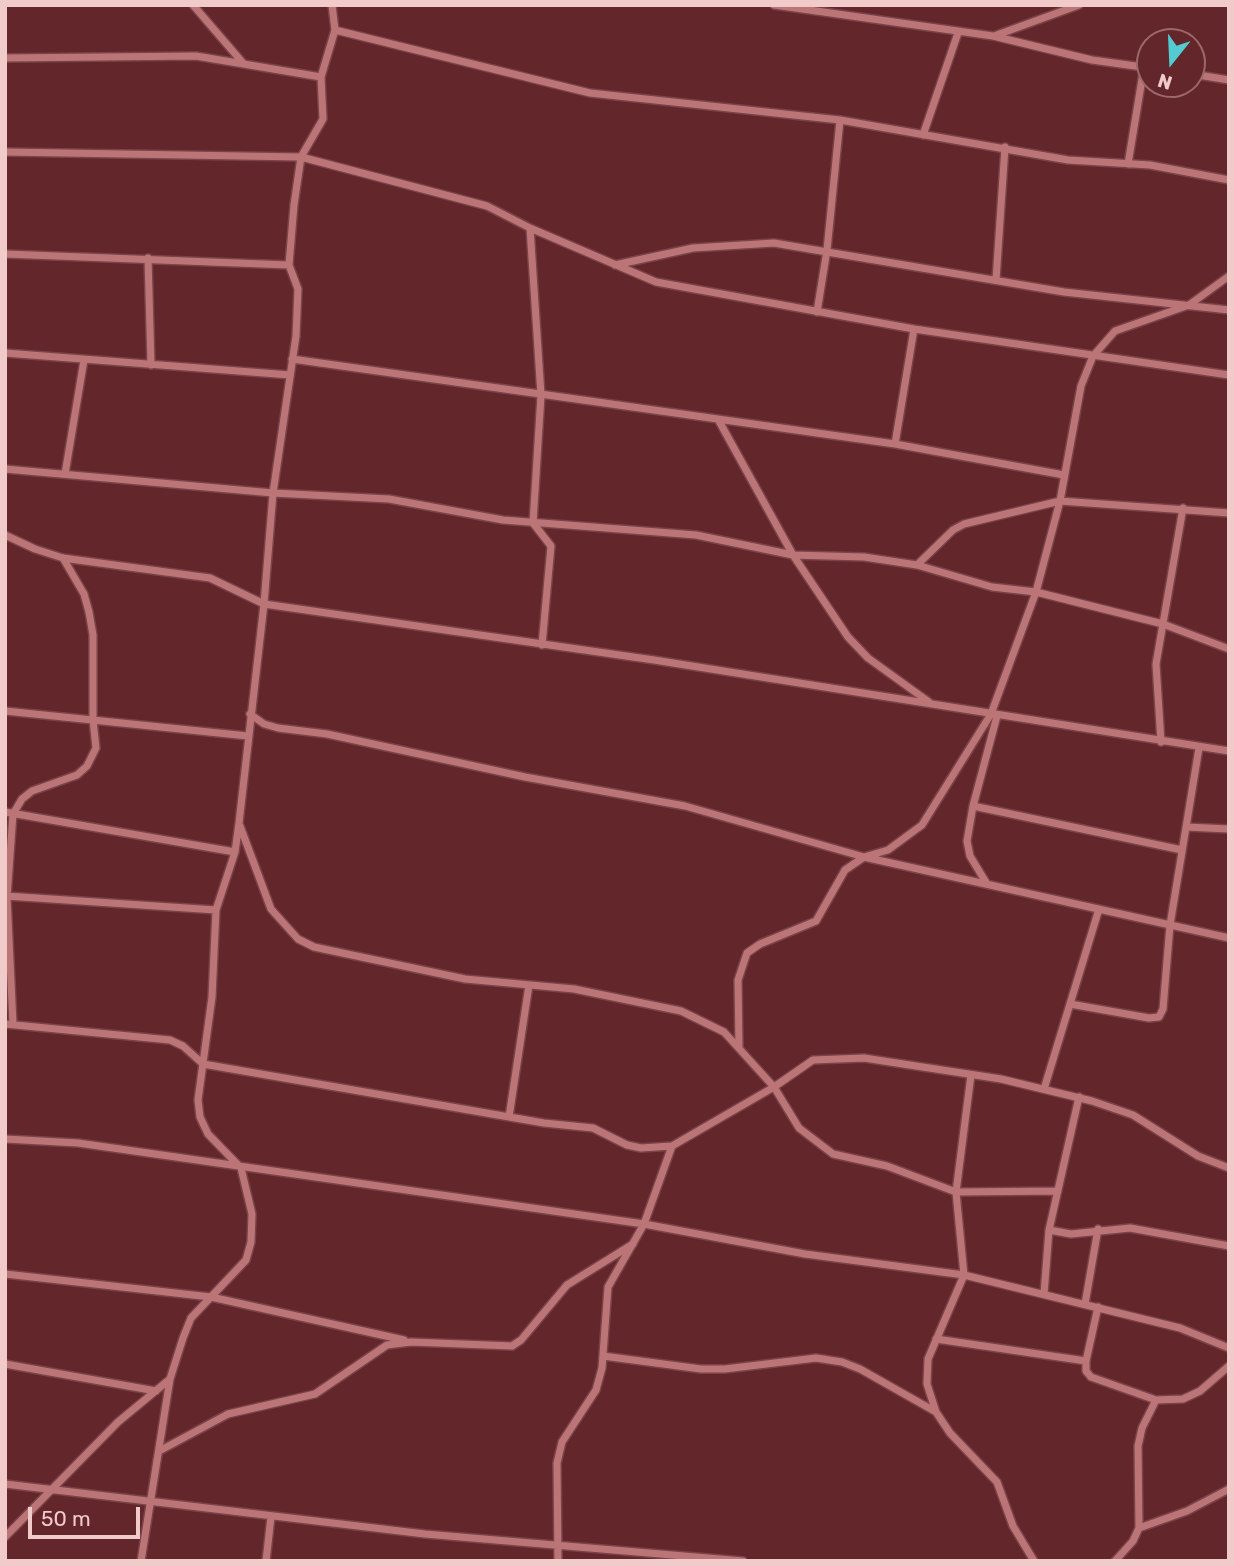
<!DOCTYPE html>
<html>
<head>
<meta charset="utf-8">
<style>
  body { margin:0 }
  #map { position:relative; width:1234px; height:1566px; overflow:hidden; background:#63262a; font-family:Rubik,sans-serif }
  canvas { display:block }
  .frame { position:absolute; inset:0; border:7px solid #f1caca; pointer-events:none }
  .north { position:absolute; left:1136px; top:28px; width:70px; height:70px; box-sizing:border-box; background:#63262a; border:2px solid #9c686a; border-radius:50%; rotate:198deg; font-size:19px; font-weight:700; line-height:28px; text-align:center; color:#f1caca }
  .north::after { content:''; display:block; margin:auto; width:24px; height:32px; background:#52ccd1; clip-path:polygon(50% 0,100% 100%,50% 72%,0 100%) }
  .scale { position:absolute; left:28px; top:1507px; width:112px; height:32px; box-sizing:border-box; border:4px solid #f1caca; border-top:0; padding-left:9px; font-size:21px; line-height:24px; white-space:nowrap; color:#f1caca; -webkit-text-stroke:5px #63262a; paint-order:stroke }
</style>
</head>
<body>
<div id="map">
<canvas width="1234" height="1566"></canvas>
<div class="frame"></div>
<div class="north">N</div>
<div class="scale">50 m</div>
</div>
<script>
const ctx = document.querySelector('canvas').getContext('2d');
ctx.lineJoin = 'round';
const shape = rows => new Path2D(rows.map(r => 'M' + r).join(''));
function trace(path, color, width, dash) { ctx.strokeStyle = color; ctx.lineWidth = width; ctx.lineCap = dash ? 'butt' : 'round'; ctx.setLineDash(dash || []); ctx.stroke(path); }
const minor = shape([
  [193,5,243,63],
  [774,5,993,36,1092,60,1150,68],
  [335,30,590,93,840,120,1068,160,1150,165,1229,180],
  [994,36,1079,5],
  [5,58,196,56,321,77],
  [1192,74,1229,80],
  [923,135,958,33],
  [5,152,301,157,487,206,530,228,656,282,914,329,1229,375],
  [1128,164,1144,67],
  [530,228,541,395,533,523,551,546,542,645],
  [5,254,289,265],
  [148,258,151,365],
  [615,265,693,248,774,243,1064,292,1229,310],
  [996,280,1005,147],
  [817,312,827,250,840,120],
  [5,353,290,375],
  [292,359,895,444,1064,475],
  [719,421,793,555,848,637,868,658,929,702],
  [895,444,914,329],
  [5,469,273,493,389,499,503,520,696,535,793,555,864,557,917,565,992,587,1036,592,1163,624,1229,649],
  [65,474,84,360],
  [5,535,35,549,63,558,210,578,264,604,654,660,1229,751],
  [917,565,953,530,964,524,1060,501,1229,513],
  [5,711,248,736],
  [250,714,264,724,278,728,327,734,525,777,685,806,864,857,1229,938],
  [1161,742,1156,664,1183,508],
  [973,806,1182,850],
  [5,812,235,852],
  [240,826,271,909,298,939,314,947,465,979,574,989,681,1011,724,1032,774,1087,799,1128,833,1154,887,1166,956,1192,1058,1191],
  [1186,827,1229,829],
  [987,884,970,856,967,841,973,806,997,716],
  [6,896,216,910],
  [1070,1004,1149,1018,1159,1017,1163,1009,1170,925,1199,748],
  [5,1024,170,1040,183,1046,203,1064,544,1123,593,1128,627,1145,641,1148,672,1146,774,1087,813,1060,864,1058,1001,1079,1092,1101,1133,1115,1198,1156,1229,1168],
  [13,1024,7,897,13,814,22,799,32,791,77,775,87,766,96,748,93,720,93,635,89,612,84,594,63,558],
  [739,1047,738,980,747,953,760,944,816,921,845,870,864,857,888,850,922,825,991,714,1036,592,1060,501,1081,386,1093,356,1115,331,1189,305,1229,276],
  [971,1075,956,1192,964,1275,928,1359,927,1384,936,1412,950,1433,997,1482,1013,1526,1034,1561],
  [1044,1089,1099,909],
  [509,1117,529,985],
  [5,1139,78,1143,644,1224,805,1254,964,1275,1180,1328,1229,1348],
  [1049,1230,1071,1234,1130,1228,1229,1246],
  [5,1274,211,1297,404,1340],
  [1044,1294,1049,1230,1079,1097],
  [1085,1304,1098,1229],
  [1098,1307,1086,1361,1086,1371,1091,1377,1156,1400,1183,1399,1200,1391,1229,1366],
  [936,1339,1086,1361],
  [603,1356,701,1369,725,1369,816,1358,842,1362,860,1369,936,1412],
  [5,1364,156,1391],
  [161,1450,228,1414,315,1394,387,1345,411,1342,512,1346,521,1340,567,1285,633,1244],
  [5,1484,425,1534,743,1561],
  [1139,1528,1187,1511,1229,1489],
  [5,1537,118,1422,170,1379],
  [141,1561,170,1379,183,1338,191,1318,246,1260,251,1242,252,1214,241,1168,208,1134,200,1117,198,1100,212,997,216,910,235,852,239,823,264,604,273,493,296,336,298,289,289,265,294,205,301,157,323,119,321,77,335,30,332,5],
  [266,1561,271,1517],
  [558,1561,557,1463,562,1442,596,1390,602,1368,608,1287,644,1224,672,1146],
  [1115,1561,1133,1541,1139,1528,1138,1446,1142,1428,1156,1400]
]);
trace(minor, '#794349', 10);
trace(minor, '#bc7577', 7);
</script>
</body>
</html>
